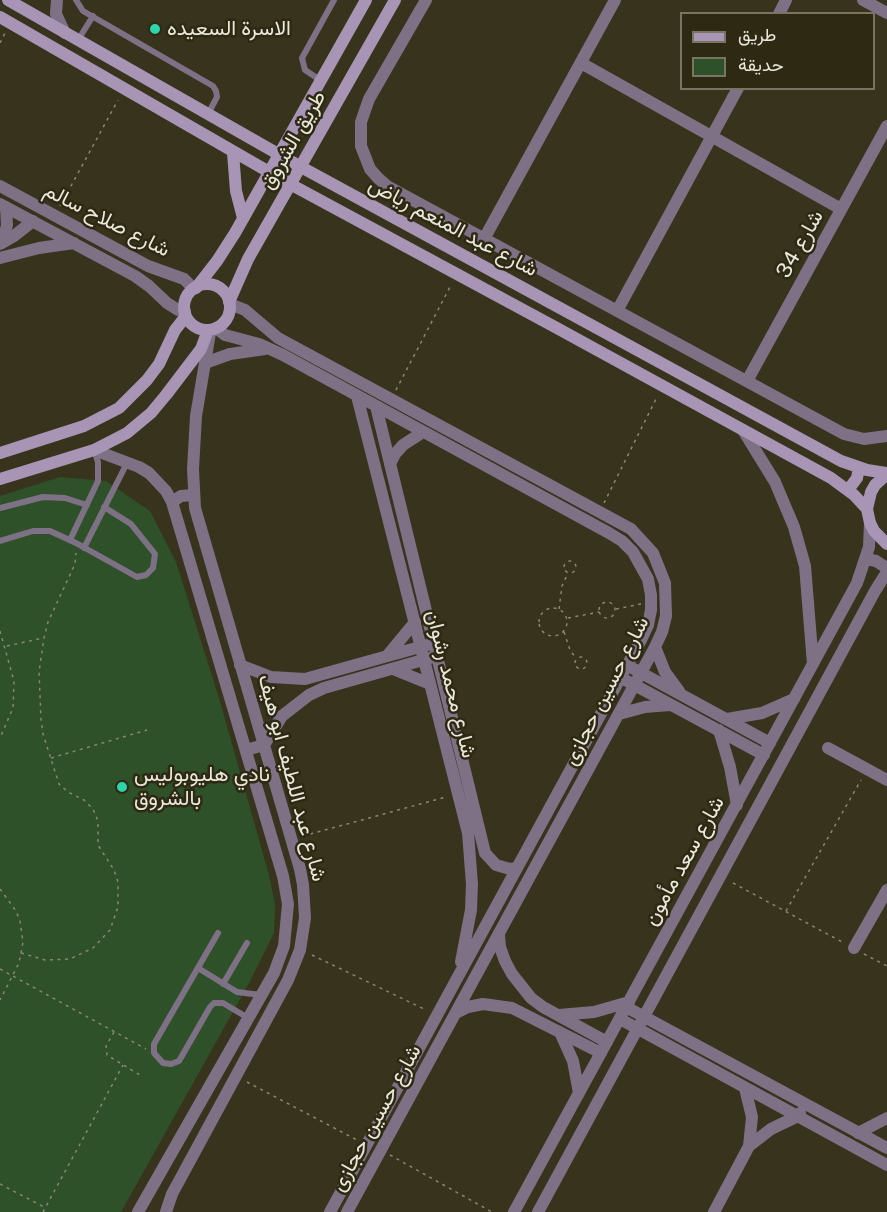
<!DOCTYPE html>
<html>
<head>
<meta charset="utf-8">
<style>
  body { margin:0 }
  #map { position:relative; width:887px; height:1212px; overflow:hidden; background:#37331d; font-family:"Public Sans",Vazirmatn,sans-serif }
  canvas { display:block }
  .legend { position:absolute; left:680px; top:12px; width:195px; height:78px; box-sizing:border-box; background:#2d2913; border:2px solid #797563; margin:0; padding:8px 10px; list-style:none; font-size:18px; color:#eae8db }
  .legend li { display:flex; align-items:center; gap:12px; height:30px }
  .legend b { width:30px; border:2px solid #797563 }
</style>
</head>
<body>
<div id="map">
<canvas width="887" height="1212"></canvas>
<ul class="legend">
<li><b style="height:8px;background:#a894b4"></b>طريق</li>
<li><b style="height:16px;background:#2f5129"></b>حديقة</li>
</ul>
</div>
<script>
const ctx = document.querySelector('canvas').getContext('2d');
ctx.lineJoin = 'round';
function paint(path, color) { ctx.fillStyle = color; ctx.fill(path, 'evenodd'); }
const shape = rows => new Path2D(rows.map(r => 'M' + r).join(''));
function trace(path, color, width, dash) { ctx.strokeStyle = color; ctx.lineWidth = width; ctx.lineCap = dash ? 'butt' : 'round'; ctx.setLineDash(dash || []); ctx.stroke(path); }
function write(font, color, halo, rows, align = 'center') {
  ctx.font = font + ' "Public Sans",Vazirmatn,sans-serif'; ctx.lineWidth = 5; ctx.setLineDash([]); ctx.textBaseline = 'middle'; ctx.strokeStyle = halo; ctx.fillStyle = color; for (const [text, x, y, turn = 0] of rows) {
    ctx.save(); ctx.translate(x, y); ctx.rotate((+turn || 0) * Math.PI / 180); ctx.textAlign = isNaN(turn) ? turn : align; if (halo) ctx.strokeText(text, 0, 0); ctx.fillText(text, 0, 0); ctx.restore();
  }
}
const green = shape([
  [60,477,106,481,150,511,176,562,219,698,269,875,275,904,274,933,248,985,121,1212,0,1212,0,496]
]);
const path = shape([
  [0,43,5,33],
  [60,206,118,100],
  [396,390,451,285],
  [604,503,657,397],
  '564 567a6 6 0 1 1 12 0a6 6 0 1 1-12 0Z',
  '599 610a8 8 0 1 1 16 0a8 8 0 1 1-16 0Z',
  '539 622a14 14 0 1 1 28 0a14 14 0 1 1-28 0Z',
  [559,609,562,586,568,573],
  [616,609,641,604],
  [568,618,599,612],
  [0,631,14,681,13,708,0,738],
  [564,632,570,650,575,657],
  [7,646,43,638],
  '575 663a6 6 0 1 1 12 0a6 6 0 1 1-12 0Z',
  [51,758,147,730],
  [303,836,446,797],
  [733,883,844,943],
  [0,889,16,911,20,921,23,942,19,963,0,1000],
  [786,911,861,780],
  [21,953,45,960,70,959,93,948,110,930,118,907,118,882,114,870,98,845,98,821,93,809,84,800,68,792,59,784,43,734,41,719,39,672,44,638,48,622,75,564,76,553],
  [864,954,887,966],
  [312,955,426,1010],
  [0,969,146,1049],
  [114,1032,106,1046,107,1055,143,1077],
  [247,1082,357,1140],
  [390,1155,492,1212],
  [0,1184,44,1207],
  [43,1212,123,1065]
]);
const lane = shape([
  [76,0,83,11,213,86,216,91,217,97,208,114],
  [78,40,93,16],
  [320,80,305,70,302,58,334,0],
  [0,508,43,497,65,498,87,505],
  [70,540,98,481,98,462,94,450],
  [0,541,33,531,50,531,76,543,137,577,146,575,153,568,155,554,131,524,104,507],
  [84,548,127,463],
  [218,933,154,1044,154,1053,163,1063,171,1064,179,1061,210,1007,214,1003,223,1003,248,1018],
  [198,968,237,992,261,995],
  [223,984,247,943]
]);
const street = shape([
  [57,0,56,14,65,33],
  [426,0,369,99,361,122,361,146,370,169,378,178,387,186,844,434,864,439,887,436],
  [863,0,887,13],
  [779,14,786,0],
  [581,63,841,209],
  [0,186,148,266,184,279,194,289],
  [0,204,135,276,149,286,167,303,178,310,185,311],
  [484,239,615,0],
  [3,242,7,225,6,207],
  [0,244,14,236,33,221],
  [0,258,39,248,74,243],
  [230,304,245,310,278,338,631,529,653,553,665,583,666,616,662,632,655,647,347,1212],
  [617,311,738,88],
  [216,328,225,335,259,344,283,355,609,533,622,541,633,552,648,579,651,595,651,610,648,625,641,640,330,1212],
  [205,363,230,354,265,349],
  [747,381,887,126],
  [357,396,468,833,472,884,471,910,461,962],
  [376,406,485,853,496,865,510,869,517,868],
  [743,430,775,482,794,527,805,566,813,664],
  [94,450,139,467,149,473,166,491,172,502,283,876,288,904,284,946,274,973,138,1212],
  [390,464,395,454,403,445,423,432],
  [172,502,181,496,194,495],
  [866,559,876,561,887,568],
  [655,647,665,672,679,691],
  [387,656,415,622],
  [240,665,271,677,305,679,427,645],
  [393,669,430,684],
  [634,669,770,743],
  [627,681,764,755],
  [619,714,645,707,670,705],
  [727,719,762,713,794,699],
  [719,730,730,767,737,805],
  [828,748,887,780],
  [246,750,264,745,282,716,309,695,324,688,430,658],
  [499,935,500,947,505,961,512,974,531,998,543,1007,607,1042],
  [854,948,887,890],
  [626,1007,887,1148],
  [456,1013,468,1007,483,1004,512,1008,601,1053],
  [559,1015,594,1012,629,1002],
  [620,1019,887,1165],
  [560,1032,573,1061,579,1093],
  [858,1133,887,1118],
  [749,1146,771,1129,798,1116,800,1113],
  [166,1212,172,1194,288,980,300,950,305,918,303,885,300,869,195,508,193,469,196,416,210,333],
  [514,1212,857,583,869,547,870,523],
  [538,1212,875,591,887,572],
  [714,1212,749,1146,752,1117,745,1088]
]);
const secondary = shape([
  [8,0,301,167,841,461,867,470,887,473],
  [0,17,290,184,555,327,831,478,854,495,867,509],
  [233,153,236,191,243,218],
  '184 307a23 23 0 1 1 46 0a23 23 0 1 1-46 0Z',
  [196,288,217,261,235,233,366,0],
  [229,302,248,259,395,0],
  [0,453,84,426,119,408,147,380,159,364,175,330,186,316],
  [887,474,875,485,871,492,867,509,870,523,874,531,887,544],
  [0,479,94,450,127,433,151,413,166,395,201,349,208,330],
  [848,490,857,478,859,468]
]);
const markers = [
  [155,29,6,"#2cd5ab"],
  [122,787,6,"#2cd5ab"]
];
const poiNames = [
  ["الاسرة السعيده",167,29],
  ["نادي هليوبوليس",134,775],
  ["بالشروق",134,799]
];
const streetNames = [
  ["طريق الشروق",293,140,-60],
  ["شارع صلاح سالم",107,220,27],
  ["شارع عبد المنعم رياض",453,227,28],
  ["شارع 34",800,244,-61],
  ["شارع محمد رشوان",451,684,76],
  ["شارع حسين حجازى",606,691,-63],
  ["شارع عبد اللطيف ابو هيف",292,778,75],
  ["شارع سعد مأمون",684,861,-61],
  ["شارع حسين حجازى",376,1118,-61]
];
paint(green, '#2f5129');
trace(path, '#898674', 1.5, [3, 4.5]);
trace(lane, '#7e7186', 6);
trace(street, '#7e7186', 12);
trace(secondary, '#a894b4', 12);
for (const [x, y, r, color] of markers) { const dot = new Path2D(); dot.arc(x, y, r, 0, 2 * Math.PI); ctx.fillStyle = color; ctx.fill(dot); trace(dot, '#2d2913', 2); }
write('21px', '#eae8db', '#2d2913', poiNames, 'left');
write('21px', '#eae8db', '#2d2913', streetNames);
</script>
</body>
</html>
